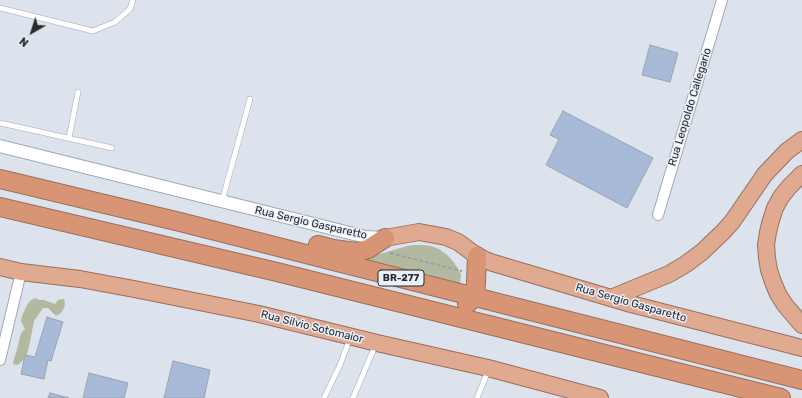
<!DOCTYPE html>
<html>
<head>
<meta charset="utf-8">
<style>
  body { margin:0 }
  #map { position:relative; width:802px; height:398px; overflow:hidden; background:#dce3ed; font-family:Rubik,sans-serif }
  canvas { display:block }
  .north { position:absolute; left:12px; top:12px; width:40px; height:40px; -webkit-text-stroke:3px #e9f0fa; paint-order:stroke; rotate:219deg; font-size:11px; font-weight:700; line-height:16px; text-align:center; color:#27292d }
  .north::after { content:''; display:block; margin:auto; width:14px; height:18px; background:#27292d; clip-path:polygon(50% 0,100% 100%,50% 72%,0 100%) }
</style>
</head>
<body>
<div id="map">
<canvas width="802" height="398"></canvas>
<div class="north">N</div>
</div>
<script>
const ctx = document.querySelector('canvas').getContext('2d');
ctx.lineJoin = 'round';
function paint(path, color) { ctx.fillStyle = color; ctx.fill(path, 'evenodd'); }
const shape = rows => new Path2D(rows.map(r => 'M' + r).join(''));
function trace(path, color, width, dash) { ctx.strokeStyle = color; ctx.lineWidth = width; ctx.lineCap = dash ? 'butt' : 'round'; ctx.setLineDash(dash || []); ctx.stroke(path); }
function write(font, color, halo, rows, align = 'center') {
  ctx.font = font + ' Rubik,sans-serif'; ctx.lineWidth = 3; ctx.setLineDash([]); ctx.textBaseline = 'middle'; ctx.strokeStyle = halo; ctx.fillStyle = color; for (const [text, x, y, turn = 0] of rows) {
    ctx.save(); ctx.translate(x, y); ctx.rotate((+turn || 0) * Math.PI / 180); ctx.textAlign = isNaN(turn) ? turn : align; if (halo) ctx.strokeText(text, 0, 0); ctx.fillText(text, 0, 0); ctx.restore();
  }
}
const green = shape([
  [415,245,423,245,431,246,439,249,446,254,452,260,457,267,461,274,460,285,363,259,407,246],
  [35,298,39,300,44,300,55,304,58,300,64,299,65,304,64,308,61,313,56,316,48,308,43,308,34,321,29,347,26,357,18,365,13,364,14,359,17,349,21,333,25,329,21,321,22,316,27,305,30,301]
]);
const building = shape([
  [650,45,678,53,670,82,642,75,650,45],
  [563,111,653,158,627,208,546,165,559,139,550,135,563,111],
  [47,317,63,322,51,361,48,360,44,379,21,374,25,355,35,357,47,317],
  [173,361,210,370,204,398,164,398,173,361],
  [89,373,128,383,124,398,83,398,89,373],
  [50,393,69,398,48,398,50,393]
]);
const path = shape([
  [390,253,462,271]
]);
const service = shape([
  [0,8,93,31,115,22,130,9,133,0],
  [0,123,112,148],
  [69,138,78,92],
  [222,201,250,99],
  [324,398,340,365,350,338],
  [353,398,375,346],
  [477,398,488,371]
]);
const minor = shape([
  [658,215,722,0],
  [0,360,21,272]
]);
const tertiary = shape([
  [0,146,366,237,385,238]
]);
const trunk = shape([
  [802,174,789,187,781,197,775,208,771,220,768,232,766,245,767,258,769,270,773,282,778,294,785,305,802,325],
  [385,238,419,232,446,237,458,242,477,256,490,262,631,304,802,348],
  [0,267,21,272,80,279,134,289,259,314,377,343,488,368,600,398],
  [611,298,669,274,686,264,702,252,723,232,732,222,765,174,787,151,802,140]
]);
const motorway = shape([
  [0,179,180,222,802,380],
  [0,207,277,272,781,398],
  [318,245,333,249,356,252,368,249,385,238],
  [467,304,475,297,476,282,477,256]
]);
const shields = [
  [401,278,46]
];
const shieldNames = [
  ["BR-277",401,278]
];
const streetNames = [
  ["Rua Leopoldo Callegario",690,107,-73],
  ["Rua Sergio Gasparetto",311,223,13],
  ["Rua Sergio Gasparetto",631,303,16],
  ["Rua Silvio Sotomaior",312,327,14]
];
paint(green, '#b3b99e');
paint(building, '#a7bbd8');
trace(building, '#9ca2ac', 1);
trace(service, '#a2a8b1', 6);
trace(minor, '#a2a8b1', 12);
trace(tertiary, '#a2a8b1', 14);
trace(trunk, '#996f5c', 18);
trace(motorway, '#996f5c', 20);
trace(path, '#9ba0a8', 2, [4, 2]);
trace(service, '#fff', 5);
trace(minor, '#fff', 10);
trace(tertiary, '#fff', 12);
trace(trunk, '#dfaa90', 16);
trace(motorway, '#d79575', 18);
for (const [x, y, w] of shields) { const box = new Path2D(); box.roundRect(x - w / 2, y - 8, w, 16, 3); ctx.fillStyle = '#e9f0fa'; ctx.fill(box); trace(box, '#27292d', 1); }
write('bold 10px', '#27292d', null, shieldNames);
write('11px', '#27292d', '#e9f0fa', streetNames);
</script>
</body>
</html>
